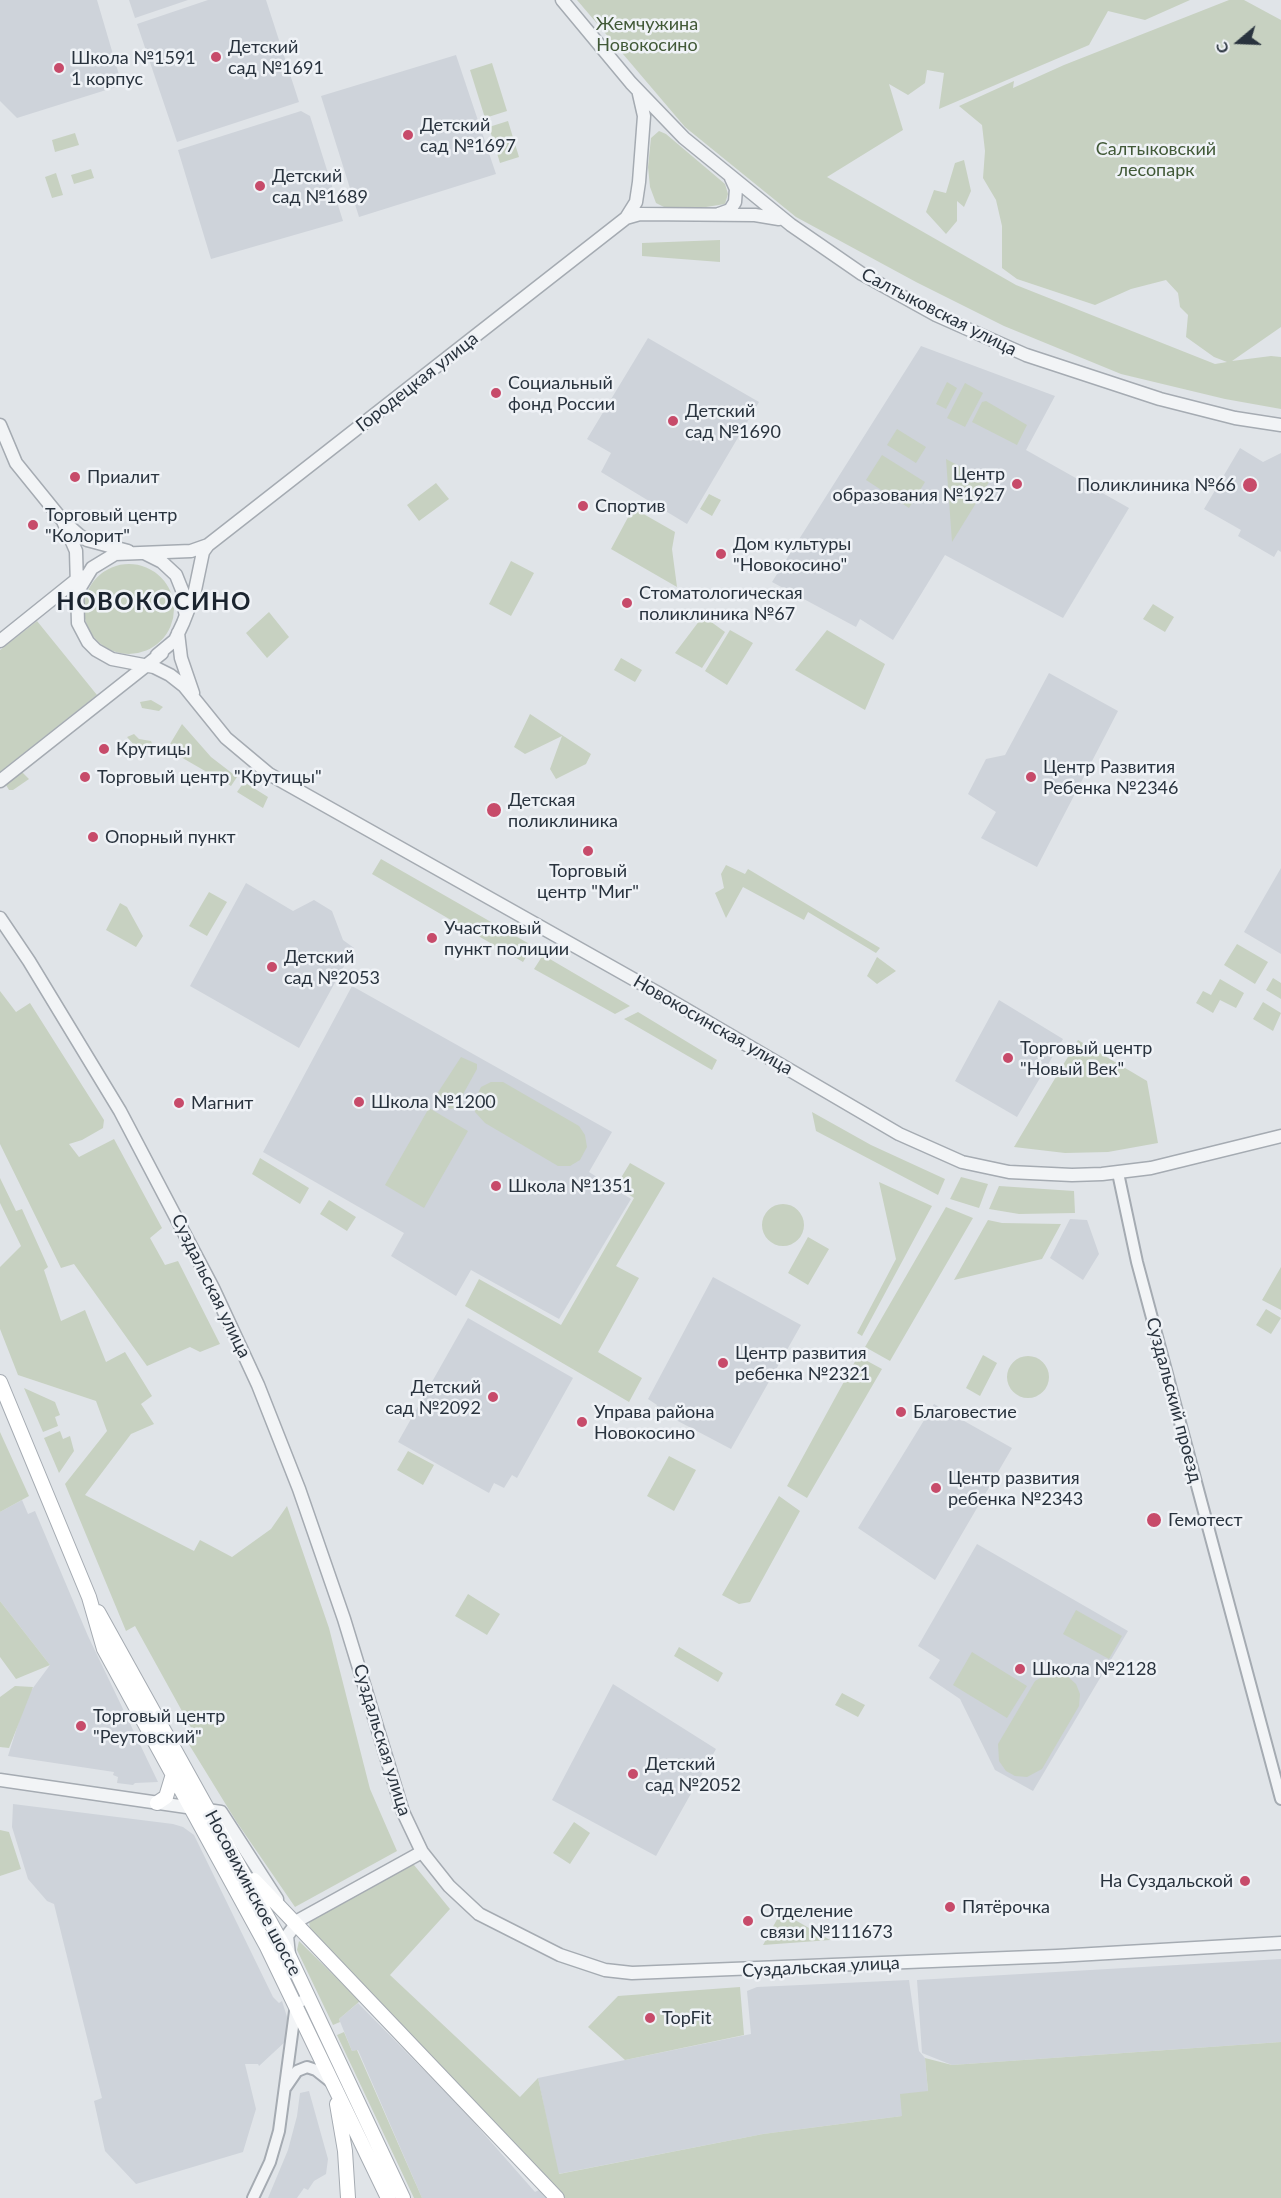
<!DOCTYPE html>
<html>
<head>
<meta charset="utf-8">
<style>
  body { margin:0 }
  #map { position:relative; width:1281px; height:2198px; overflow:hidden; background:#e0e4e8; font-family:Lato,sans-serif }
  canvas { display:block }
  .north { position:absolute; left:1209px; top:12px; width:60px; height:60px; -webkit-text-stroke:4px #eff2f6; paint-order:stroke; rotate:251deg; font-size:16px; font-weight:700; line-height:24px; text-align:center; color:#29333e }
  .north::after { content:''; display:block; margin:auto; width:21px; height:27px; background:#29333e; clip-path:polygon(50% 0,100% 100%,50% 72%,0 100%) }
</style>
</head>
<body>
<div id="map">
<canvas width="1281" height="2198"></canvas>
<div class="north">С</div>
</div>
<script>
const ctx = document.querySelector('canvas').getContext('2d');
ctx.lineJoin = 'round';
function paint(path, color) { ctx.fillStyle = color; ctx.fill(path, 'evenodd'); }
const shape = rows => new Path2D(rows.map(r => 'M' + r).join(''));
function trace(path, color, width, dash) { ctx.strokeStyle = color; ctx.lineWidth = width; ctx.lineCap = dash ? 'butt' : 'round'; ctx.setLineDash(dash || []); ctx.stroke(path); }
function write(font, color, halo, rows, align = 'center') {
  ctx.font = font + ' Lato,sans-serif'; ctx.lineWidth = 5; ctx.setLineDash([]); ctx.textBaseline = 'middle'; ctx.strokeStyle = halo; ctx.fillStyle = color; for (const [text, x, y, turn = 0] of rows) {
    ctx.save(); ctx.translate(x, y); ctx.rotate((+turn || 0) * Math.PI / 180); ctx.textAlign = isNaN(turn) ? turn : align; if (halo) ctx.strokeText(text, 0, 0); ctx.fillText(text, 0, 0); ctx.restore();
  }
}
const built = shape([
  [0,0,97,0,122,85,17,118,0,101],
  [129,0,188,0,135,18],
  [208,0,266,0,299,102,177,142,137,24],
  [456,55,496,174,359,217,321,96],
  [301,111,310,116,343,221,211,259,178,150],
  [648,338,759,402,687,524,601,472,611,453,587,439],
  [921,346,1055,396,1026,450,1129,508,1063,618,945,555,893,640,860,619,856,627,772,582],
  [1240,448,1263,462,1281,453,1281,552,1278,550,1274,557,1238,536,1241,530,1204,509],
  [1049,673,1118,711,1037,867,981,838,996,812,968,794,986,759,1005,755],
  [1281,868,1281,954,1244,932],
  [246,883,293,911,314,900,332,911,343,940,354,948,299,1048,190,986],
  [352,986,612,1132,589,1172,631,1199,559,1319,471,1270,456,1296,391,1256,404,1233,263,1152],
  [999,1000,1063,1039,1017,1117,955,1081],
  [1070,1219,1087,1220,1099,1254,1083,1280,1050,1258],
  [713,1277,801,1325,731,1449,655,1409,657,1405,648,1399],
  [468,1318,573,1378,517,1478,512,1475,504,1488,494,1483,489,1493,398,1442],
  [934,1404,1012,1448,935,1580,858,1528],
  [22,1500,28,1514,35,1511,88,1636,158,1782,135,1783,133,1785,117,1783,118,1777,113,1775,114,1772,8,1756,27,1696,50,1665,0,1601,0,1512],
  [977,1544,1128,1631,1033,1791,995,1770,960,1699,929,1678,940,1660,918,1646],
  [613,1684,716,1749,656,1856,552,1800],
  [13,1804,173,1824,183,1827,194,1835,273,1997,279,2003,282,2001,288,2020,286,2041,259,2066,258,2064,245,2064,256,2109,243,2152,136,2184,105,2151,94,2101,102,2098,54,1904,47,1901,28,1879,12,1827],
  [1281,1959,1281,2042,952,2065,922,2053,917,1980],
  [909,1980,919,2051,925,2058,928,2091,902,2116,763,2134,558,2174,538,2078,751,2034,747,1991,757,1987],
  [358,2003,463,2110,535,2192,539,2190,546,2198,422,2198,358,2050,352,2051,339,2019],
  [309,2091,328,2159,326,2174,314,2181,308,2190,304,2188,297,2198,268,2198,288,2150,297,2116,300,2093]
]);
const green = shape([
  [577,0,1190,0,1145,20,1108,11,1089,45,939,109,944,73,927,70,925,83,908,95,889,84,903,130,827,177,1016,285,1215,364,1227,362,1214,357,1186,337,1188,315,1180,307,1178,293,1166,280,1131,289,1095,305,1017,279,1002,268,1002,226,996,200,983,178,985,151,982,125,959,106,1014,81,1013,88,1064,65,1229,0,1244,0,1281,20,1281,327,1232,361,1271,356,1281,357,1281,409,1225,399,1121,374,1004,326,916,282,796,217,685,127],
  [492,63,507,111,485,118,470,70],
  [508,121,519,157,500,163,489,127],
  [659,131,666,134,725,184,728,194,725,204,706,207,664,207,656,203,650,187,648,167,651,138],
  [75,133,79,145,55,152,52,140],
  [964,160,971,191,964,207,957,201,957,221,946,234,926,212,934,190,946,193,955,163],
  [91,169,94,178,74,184,71,175],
  [56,173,63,195,52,198,45,177],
  [720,240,720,262,642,256,642,243],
  [947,382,957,388,946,409,936,404],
  [965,383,983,393,965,427,947,418],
  [986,401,1027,425,1017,445,972,422,982,402],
  [897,429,926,447,916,463,887,445],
  [882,455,925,482,909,508,866,480],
  [946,459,989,482,952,542],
  [436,483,449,499,419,521,407,505],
  [709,494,721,500,712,516,700,509],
  [633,508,675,532,672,549,677,587,611,549],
  [511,561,534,573,511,616,489,604],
  '84 609a45 45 0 1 1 90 0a45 45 0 1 1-90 0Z',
  [1153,604,1174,617,1165,632,1143,619],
  [269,612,289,637,267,658,246,633],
  [703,616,725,632,702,668,675,653],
  [37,621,97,695,0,772,0,650],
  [730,630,753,643,727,685,705,671],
  [827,630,885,664,865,710,795,670],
  [621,658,642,670,635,682,614,670],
  [151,700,163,707,159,711,142,708,140,702],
  [530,714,591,754,586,764,556,779,550,769,562,736,525,754,514,747],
  [182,724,211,757,237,777,231,786,167,749],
  [134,734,139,739,151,741,154,748,136,747,127,737],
  [22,772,29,779,13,790,9,790,6,785],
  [244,782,268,797,263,808,237,792],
  [381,859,533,946,523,962,372,874],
  [726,865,745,874,748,869,880,948,876,953,808,912,804,920,743,887,726,918,715,893,724,888,721,874],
  [209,892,227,902,207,936,189,926],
  [120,903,127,907,143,936,136,947,106,930],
  [1237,944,1268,962,1255,984,1224,965],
  [543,955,630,1006,615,1014,534,969],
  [877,957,896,971,877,984,867,976],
  [1273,978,1281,983,1281,999,1266,990],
  [1220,979,1244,993,1236,1008,1220,1000,1213,1013,1196,1003,1203,991,1211,995],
  [0,991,16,1012,30,1003,104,1120,103,1128,82,1140,69,1144,79,1157,114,1139,162,1228,150,1238,165,1265,178,1261,220,1344,200,1352,190,1347,147,1366,74,1264,61,1268,0,1144],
  [1263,1002,1281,1013,1273,1031,1253,1019],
  [638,1012,717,1060,712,1070,624,1019],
  [1078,1040,1147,1081,1158,1143,1108,1152,1065,1153,1014,1147],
  [461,1057,477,1064,477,1069,456,1107,451,1109,437,1102,435,1097],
  [491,1082,503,1082,579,1126,585,1135,587,1147,580,1160,570,1166,558,1166,485,1123,475,1112,474,1101,481,1087],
  [429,1108,468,1131,424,1208,385,1185],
  [812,1112,871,1145,945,1179,938,1195,816,1131],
  [260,1158,309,1188,300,1204,252,1174],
  [630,1163,665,1183,616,1266,639,1278,598,1352,642,1378,629,1402,465,1306,479,1279,561,1325,634,1198,616,1186],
  [961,1177,988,1184,979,1208,950,1199],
  [0,1178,16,1211,22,1209,48,1267,44,1270,61,1321,85,1310,106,1362,125,1352,152,1396,141,1404,154,1424,131,1434,85,1495,194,1551,200,1540,232,1557,271,1529,287,1506,329,1628,370,1789,397,1851,295,1907,236,1821,185,1738,193,1731,135,1626,126,1631,65,1484,107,1431,96,1401,18,1375,0,1329,0,1267,21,1246,0,1203],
  [879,1182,932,1206,862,1336,857,1333,896,1259],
  [999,1186,1074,1191,1075,1213,1019,1214,989,1209],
  [329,1200,356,1217,347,1231,320,1214],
  '762 1225a21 21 0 1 1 42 0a21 21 0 1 1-42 0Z',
  [946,1207,973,1218,890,1361,865,1347],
  [988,1220,1002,1223,1061,1224,1042,1259,954,1280],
  [808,1237,829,1249,808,1285,788,1273],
  [1281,1267,1281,1310,1262,1300],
  [1266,1309,1281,1318,1271,1334,1256,1325],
  [983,1355,997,1363,980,1396,966,1388],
  [858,1356,882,1369,807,1498,787,1486],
  '1007 1377a21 21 0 1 1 42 0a21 21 0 1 1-42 0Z',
  [24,1388,55,1402,60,1415,55,1417,58,1426,43,1432],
  [60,1431,63,1439,70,1436,74,1451,59,1473,44,1438],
  [0,1432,29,1496,0,1512],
  [408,1451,434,1465,423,1485,397,1470],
  [669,1456,696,1470,674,1511,647,1496],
  [779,1496,800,1511,750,1602,739,1604,722,1595],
  [468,1594,500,1614,487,1635,455,1616],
  [0,1601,50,1665,16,1679,0,1657],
  [1076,1610,1122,1636,1109,1659,1063,1634],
  [679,1647,723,1673,718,1682,674,1656],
  [972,1652,1027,1686,1007,1718,953,1685],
  [1050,1672,1067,1676,1076,1684,1080,1694,1079,1706,1042,1769,1027,1777,1015,1776,1006,1771,999,1761,998,1744,1035,1681],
  [15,1686,33,1687,9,1748,0,1747,0,1697],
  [842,1693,865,1705,858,1717,835,1705],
  [574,1822,590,1833,570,1864,553,1853],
  [0,1830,9,1832,21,1869,0,1876],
  [408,1864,414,1865,450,1909,390,1975,520,2097,538,2078,559,2174,763,2134,902,2116,900,2094,928,2091,925,2058,952,2065,1281,2042,1281,2198,564,2198,310,1932,309,1920],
  [781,1912,830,1940,763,1945],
  [299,1941,360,2001,339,2019,340,2022,333,2025,297,1950],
  [740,1987,744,2035,625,2060,588,2027,618,1996],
  [344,2032,352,2051,357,2050,422,2198,414,2198,337,2035]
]);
const minor = shape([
  [1118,1173,1137,1262,1281,1799],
  [286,2087,297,2071,307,2067,316,2070,331,2082],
  [253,2198,270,2162,279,2131,296,2004,308,1998]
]);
const tertiary = shape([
  [562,0,631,83,684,138,791,225,862,274,936,315,1026,355,1160,399,1235,418,1281,425],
  [719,214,730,210,735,202,736,189,731,178],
  [626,218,640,214,755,215,779,219],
  [0,425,16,463,63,521,79,535,87,540,128,551],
  [63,521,76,551,78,623,88,642,96,650,112,659,154,667,170,675,184,686,226,738,269,774,658,993,899,1134,962,1162,1009,1172,1072,1175,1102,1174,1151,1168,1281,1136],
  [146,554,162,562,176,575,184,595,185,612],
  [78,591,92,568,115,554,191,551,208,545,626,218,636,202,639,182,644,116,639,94],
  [178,633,181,658,193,693],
  [0,641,81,576],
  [157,655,175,640,183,623,194,595,203,552,208,545],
  [0,781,162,653],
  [0,918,29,961,120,1111,213,1288,258,1385,299,1489,344,1619,403,1812,422,1852,449,1886,479,1914,560,1955,605,1970,632,1973,1057,1956,1281,1943],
  [0,1780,221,1812,277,1899],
  [289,1955,287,1936,299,1920,422,1852]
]);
const secondary = shape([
  [0,1382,89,1597,104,1649,267,1947,388,2198],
  [98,1612,289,1956,403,2198],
  [157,1803,166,1797,173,1774],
  [254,1880,557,2198],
  [337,2104,345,2151,348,2198]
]);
const markers = [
  [216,57,6,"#c74b6a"],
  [59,68,6,"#c74b6a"],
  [408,135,6,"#c74b6a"],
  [260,186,6,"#c74b6a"],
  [496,393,6,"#c74b6a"],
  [673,421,6,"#c74b6a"],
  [75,477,6,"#c74b6a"],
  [1017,484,6,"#c74b6a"],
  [1250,485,8,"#c74b6a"],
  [583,506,6,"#c74b6a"],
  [33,525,6,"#c74b6a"],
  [721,554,6,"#c74b6a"],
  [627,603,6,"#c74b6a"],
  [104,749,6,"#c74b6a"],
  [85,777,6,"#c74b6a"],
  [1031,777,6,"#c74b6a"],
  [494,810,8,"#c74b6a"],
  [93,837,6,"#c74b6a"],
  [588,851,6,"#c74b6a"],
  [432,938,6,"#c74b6a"],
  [272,967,6,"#c74b6a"],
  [1008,1058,6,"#c74b6a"],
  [359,1102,6,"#c74b6a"],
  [179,1103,6,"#c74b6a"],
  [496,1186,6,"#c74b6a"],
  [723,1363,6,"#c74b6a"],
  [493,1397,6,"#c74b6a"],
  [901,1412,6,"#c74b6a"],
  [582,1422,6,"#c74b6a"],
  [936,1488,6,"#c74b6a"],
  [1154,1520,8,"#c74b6a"],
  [1020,1669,6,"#c74b6a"],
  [81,1726,6,"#c74b6a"],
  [633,1774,6,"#c74b6a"],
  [1245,1881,6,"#c74b6a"],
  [950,1907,6,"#c74b6a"],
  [748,1921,6,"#c74b6a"],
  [650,2018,6,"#c74b6a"]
];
const parkNames = [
  ["Жемчужина",647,24],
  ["Новокосино",647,45],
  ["Салтыковский",1156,149],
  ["лесопарк",1156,170]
];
const poiNames = [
  ["Детский",228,47],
  ["сад №1691",228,68],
  ["Школа №1591",71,58],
  ["1 корпус",71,79],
  ["Детский",420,125],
  ["сад №1697",420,146],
  ["Детский",272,176],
  ["сад №1689",272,197],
  ["Социальный",508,383],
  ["фонд России",508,404],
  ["Детский",685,411],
  ["сад №1690",685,432],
  ["Центр",1005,474,"right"],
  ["образования №1927",1005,495,"right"],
  ["Приалит",87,477],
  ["Поликлиника №66",1236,485,"right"],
  ["Спортив",595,506],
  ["Торговый центр",45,515],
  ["\"Колорит\"",45,536],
  ["Дом культуры",733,544],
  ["\"Новокосино\"",733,565],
  ["Стоматологическая",639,593],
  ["поликлиника №67",639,614],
  ["Крутицы",116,749],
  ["Центр Развития",1043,767],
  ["Ребенка №2346",1043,788],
  ["Торговый центр \"Крутицы\"",97,777],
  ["Детская",508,800],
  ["поликлиника",508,821],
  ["Опорный пункт",105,837],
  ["Торговый",588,871,"center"],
  ["центр \"Миг\"",588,892,"center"],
  ["Участковый",444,928],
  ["пункт полиции",444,949],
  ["Детский",284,957],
  ["сад №2053",284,978],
  ["Торговый центр",1020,1048],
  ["\"Новый Век\"",1020,1069],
  ["Школа №1200",371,1102],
  ["Магнит",191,1103],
  ["Школа №1351",508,1186],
  ["Центр развития",735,1353],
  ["ребенка №2321",735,1374],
  ["Детский",481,1387,"right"],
  ["сад №2092",481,1408,"right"],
  ["Управа района",594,1412],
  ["Новокосино",594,1433],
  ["Благовестие",913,1412],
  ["Центр развития",948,1478],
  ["ребенка №2343",948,1499],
  ["Гемотест",1168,1520],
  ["Школа №2128",1032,1669],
  ["Торговый центр",93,1716],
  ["\"Реутовский\"",93,1737],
  ["Детский",645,1764],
  ["сад №2052",645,1785],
  ["На Суздальской",1233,1881,"right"],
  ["Пятёрочка",962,1907],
  ["Отделение",760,1911],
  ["связи №111673",760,1932],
  ["TopFit",662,2018]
];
const streetNames = [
  ["Салтыковская улица",939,312,27],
  ["Городецкая улица",417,382,-38],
  ["Новокосинская улица",713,1025,30],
  ["Суздальская улица",211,1286,64],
  ["Суздальский проезд",1174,1400,75],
  ["Суздальская улица",382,1740,73],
  ["Носовихинское шоссе",253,1893,62],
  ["Суздальская улица",821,1967,-3]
];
const districtNames = [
  ["НОВОКОСИНО",154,602]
];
paint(built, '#ced3da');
paint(green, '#c7d1c1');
trace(minor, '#a5abb2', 14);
trace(tertiary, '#a5abb2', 15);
trace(secondary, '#a5abb2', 16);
trace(minor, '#f2f4f6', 10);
trace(tertiary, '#f2f4f6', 12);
trace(secondary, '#fff', 14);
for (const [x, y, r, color] of markers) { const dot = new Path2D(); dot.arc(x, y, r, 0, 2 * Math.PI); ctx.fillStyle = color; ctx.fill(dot); trace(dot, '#eff2f6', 2); }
write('18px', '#415937', '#eff2f6', parkNames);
write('18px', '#29333e', '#eff2f6', poiNames, 'left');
write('18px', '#29333e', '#eff2f6', streetNames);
ctx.letterSpacing = '1.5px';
write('bold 24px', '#1b242f', '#eff2f6', districtNames);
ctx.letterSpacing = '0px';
</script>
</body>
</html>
